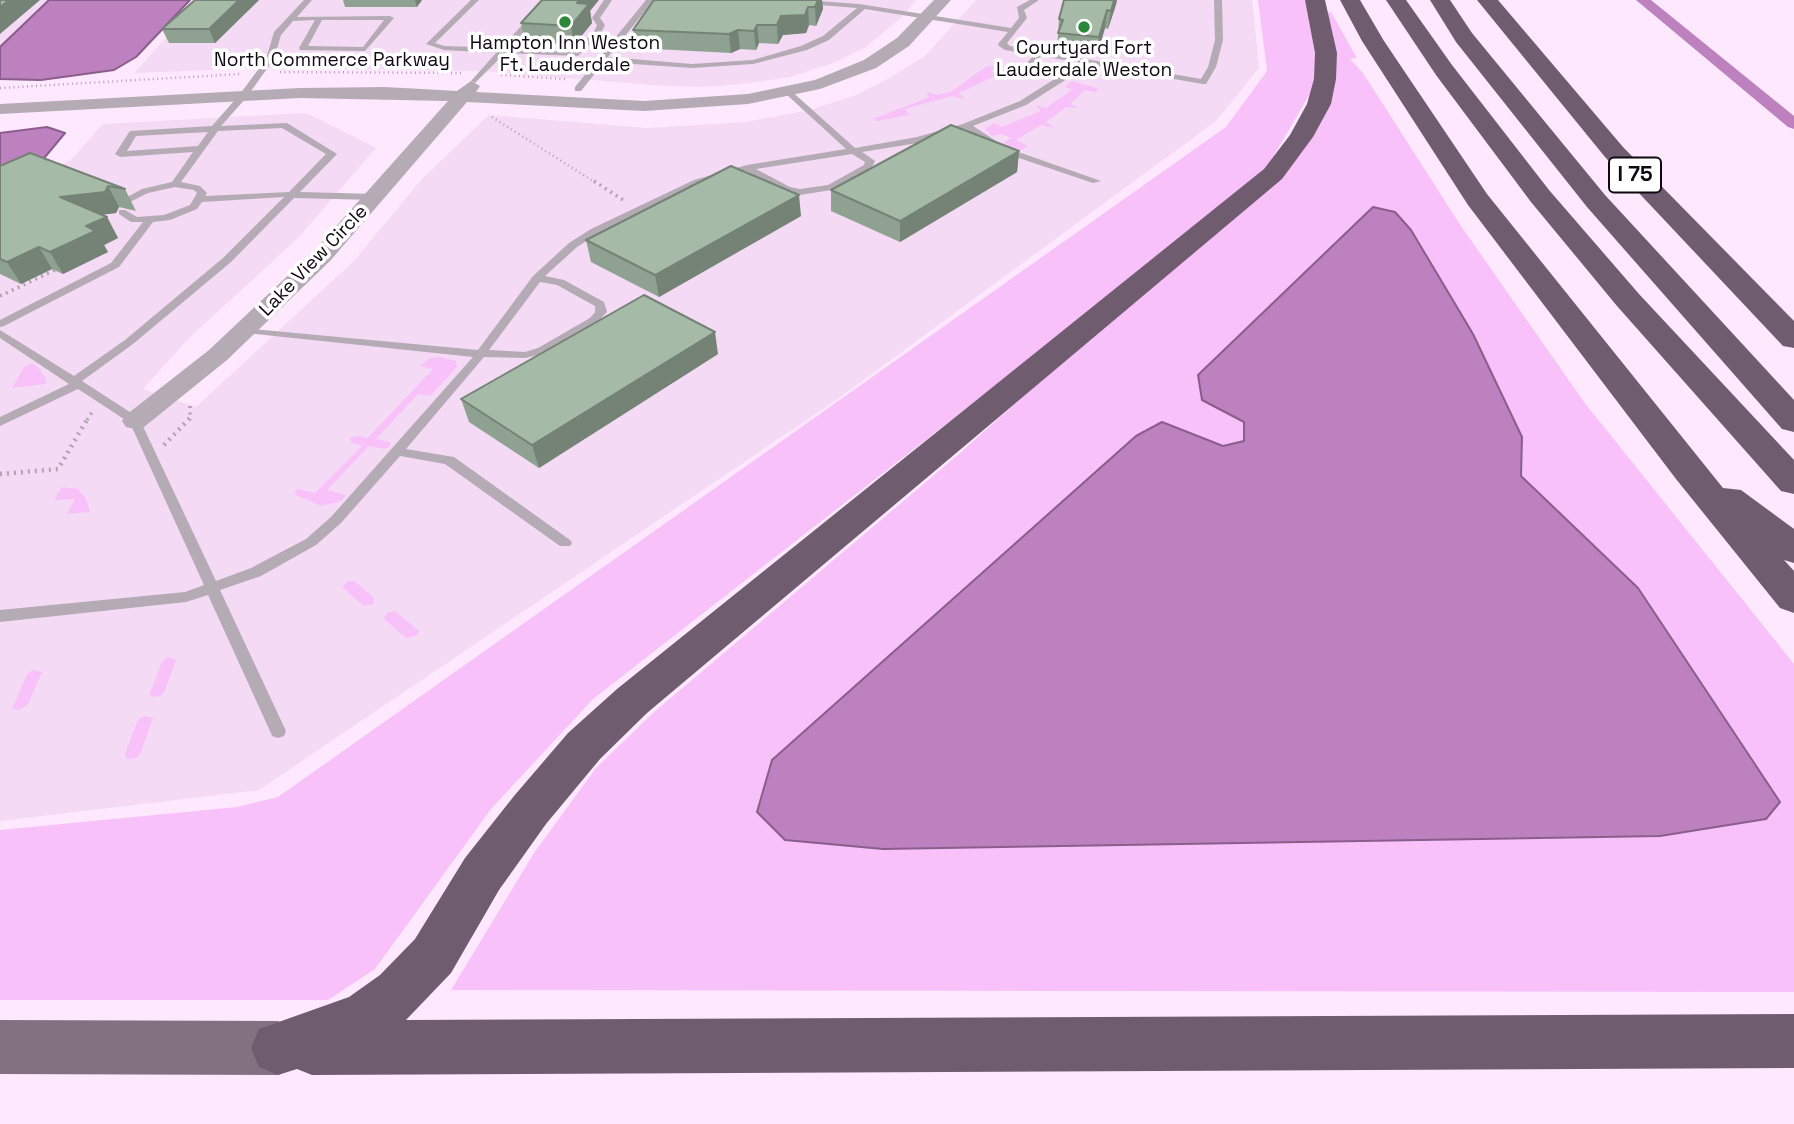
<!DOCTYPE html>
<html>
<head>
<meta charset="utf-8">
<style>
  body { margin:0 }
  canvas { display:block; background:#fde8fd }
</style>
</head>
<body>
<canvas width="1794" height="1124"></canvas>
<script>
const ctx = document.querySelector('canvas').getContext('2d');
ctx.lineJoin = 'round';
function paint(path, color) { ctx.fillStyle = color; ctx.fill(path, 'evenodd'); }
const shape = rows => new Path2D(rows.map(r => 'M' + r).join(''));
function trace(path, color, width, dash) { ctx.strokeStyle = color; ctx.lineWidth = width; ctx.lineCap = dash ? 'butt' : 'round'; ctx.setLineDash(dash || []); ctx.stroke(path); }
function write(font, color, halo, rows, align = 'center') {
  ctx.font = font + ' "Space Grotesk",sans-serif'; ctx.lineWidth = 7; ctx.setLineDash([]); ctx.textBaseline = 'middle'; ctx.strokeStyle = halo; ctx.fillStyle = color; for (const [text, x, y, turn = 0] of rows) {
    ctx.save(); ctx.translate(x, y); ctx.rotate((+turn || 0) * Math.PI / 180); ctx.textAlign = isNaN(turn) ? turn : align; if (halo) ctx.strokeText(text, 0, 0); ctx.fillText(text, 0, 0); ctx.restore();
  }
}
const built = shape([
  [0,0,49,0,0,47],
  [201,0,916,0,904,15,866,47,833,63,790,77,743,84,701,87,652,85,483,71,263,68,134,73],
  [976,0,1252,0,1259,68,1216,121,839,398,259,790,0,821,0,187,70,161,103,124,306,113,376,148,299,237,189,338,143,389,196,407,354,261,422,179,489,115,648,128,746,122,810,110,856,95,890,78,926,55]
]);
const green = shape([
  [1258,0,1306,0,1319,78,1269,164,1236,198,593,699,491,809,375,969,328,1000,0,1000,0,830,237,807,278,797,1226,127,1267,71],
  [1326,12,1331,12,1357,58,1350,59,1363,73,1461,226,1584,402,1794,664,1794,992,451,990,534,853,596,768,653,713,959,454,1305,144],
  [987,66,995,67,991,72,1000,74,959,93,964,99,952,96,905,109,909,115,877,121,873,119,930,97,926,92,938,95,951,92],
  [1072,81,1099,89,1096,92,1085,90,1070,104,1079,108,1066,107,1046,122,1055,128,1041,125,1016,140,1028,146,1022,150,1013,149,1003,143,1011,138,1002,134,992,136,985,129,994,123,1002,127,1041,111,1035,105,1046,108,1072,90,1065,87],
  [439,357,456,361,457,367,430,396,418,394,376,439,390,442,390,447,384,449,369,446,327,490,346,495,341,501,321,506,294,494,298,489,315,493,362,446,351,442,350,438,357,436,368,438,433,369,420,366,428,359],
  [31,364,36,365,46,379,46,384,12,388,25,366],
  [62,487,77,489,85,497,90,512,67,514,75,499,54,500],
  [348,581,354,581,374,598,374,604,364,606,342,587],
  [395,611,419,631,416,636,406,638,384,619,387,613],
  [168,657,176,660,165,690,160,696,152,697,150,693,162,662],
  [34,670,42,672,28,704,19,710,12,709,27,674],
  [145,716,153,718,141,752,136,758,127,759,125,754,138,720]
]);
const water = shape([
  [49,0,190,0,136,57,114,70,41,80,0,79,0,47,49,0],
  [47,127,65,133,40,163,0,178,0,133,47,127],
  [1373,207,1395,212,1411,230,1473,334,1522,437,1521,476,1638,588,1780,802,1766,819,1660,836,883,849,785,840,757,812,772,760,1136,436,1162,422,1223,446,1244,441,1244,422,1202,400,1198,375,1373,207]
]);
const canal = shape([
  [1636,0,1651,0,1794,116,1794,129,1788,127,1636,0]
]);
const pathFar2 = shape([
  [280,72,461,73],
  [501,75,565,79],
  [0,88,240,74],
  [492,117,596,183]
]);
const pathFar1 = shape([
  [594,181,623,200],
  [0,296,55,270],
  [190,406,190,420],
  [87,420,92,412]
]);
const path = shape([
  [164,445,190,418],
  [0,474,58,469,88,418]
]);
const service = shape([
  [304,0,312,0,297,17,390,16,394,18,365,51,300,50,299,48,315,20,293,21,281,35,274,59,246,98,221,126,287,123,337,154,300,192,375,194,380,197,375,200,294,198,231,262,133,344,82,381,139,418,216,581,251,568,306,539,331,517,473,357,246,333,240,330,242,328,478,350,533,276,569,243,591,229,694,180,747,165,846,149,786,94,785,92,789,89,855,148,917,137,963,124,1020,101,1061,75,1067,75,1067,79,1026,105,973,126,1007,148,1101,181,1093,183,1001,152,965,129,918,143,862,152,875,161,871,169,831,190,800,195,784,191,746,171,700,184,599,233,577,247,545,276,564,280,604,302,607,312,605,314,598,322,546,353,525,358,484,357,406,449,454,457,570,540,572,543,570,546,560,546,445,464,400,456,341,523,316,545,261,576,220,590,286,731,284,736,278,738,272,736,270,731,208,595,186,602,0,622,0,610,185,592,204,585,130,423,78,389,0,426,0,417,69,384,0,338,0,330,74,376,125,340,223,258,284,197,202,202,197,209,170,220,153,222,119,267,4,326,0,327,0,320,111,263,143,222,131,222,119,214,119,210,125,210,137,217,164,215,190,205,197,193,194,190,175,187,148,193,130,202,122,200,142,189,172,182,193,152,120,157,115,154,130,131,212,126,240,94,266,59,274,32,304,0],
  [322,20,384,20,363,47,308,46,322,20],
  [282,128,326,154,289,192,205,196,207,193,200,186,181,182,218,131,282,128],
  [208,132,198,146,127,151,136,136,208,132],
  [852,154,865,162,864,165,828,185,800,189,790,187,756,169,852,154],
  [540,282,557,285,595,306,595,312,590,318,538,348,525,352,489,350,540,282],
  [471,0,479,0,435,43,444,46,501,48,545,0,553,0,509,49,573,52,594,32,597,25,592,18,604,0,612,0,600,18,605,25,601,33,578,56,505,53,475,83,471,81,496,53,444,50,426,44,471,0],
  [646,0,654,0,608,57,692,64,753,60,801,46,823,36,857,8,806,4,802,2,805,0,859,4,1011,28,1019,18,1017,7,1030,0,1039,0,1024,10,1027,18,1007,43,1010,46,1201,79,1208,67,1215,40,1214,0,1222,0,1223,40,1216,67,1206,84,1203,84,1041,56,1025,72,1021,70,1034,55,1005,50,999,46,998,44,1008,32,865,9,829,40,807,50,753,64,692,68,604,62,581,91,575,91,575,87,646,0]
]);
const minor = shape([
  [934,0,951,0,909,46,876,68,820,89,748,104,644,111,467,102,330,261,227,360,144,427,135,429,126,427,122,421,126,415,209,350,314,251,448,101,300,98,0,114,0,104,300,88,385,87,457,91,471,81,480,86,476,92,644,101,748,94,815,80,864,60,897,38,934,0]
]);
const primary = shape([
  [0,1020,278,1021,297,1029,305,1048,297,1067,278,1075,0,1074,0,1020]
]);
const motorway = shape([
  [1305,0,1325,0,1337,53,1336,79,1331,104,1313,137,1282,179,647,713,600,759,546,824,499,890,451,973,406,1020,1794,1014,1794,1068,312,1075,297,1069,278,1075,259,1067,251,1048,259,1029,349,997,380,975,415,939,465,858,514,796,568,733,617,689,1264,169,1290,135,1307,104,1314,79,1315,53,1305,0],
  [1340,0,1360,0,1384,41,1487,194,1723,488,1741,490,1794,529,1794,563,1784,560,1794,571,1794,613,1780,608,1676,479,1468,205,1362,41,1340,0],
  [1386,0,1406,0,1452,65,1549,190,1639,294,1794,460,1794,494,1781,491,1617,306,1531,202,1436,75,1386,0],
  [1430,0,1450,0,1472,33,1605,195,1794,400,1794,432,1782,429,1587,207,1456,42,1430,0],
  [1477,0,1498,0,1623,147,1794,321,1794,348,1783,346,1605,157,1477,0]
]);
const wall = shape([
  [259,0,215,43,169,43,162,29],
  [343,0,422,0,417,7,345,7],
  [822,0,823,9,816,26,809,25,806,33,783,35,778,44,759,43,756,50,740,49,731,53,636,48,633,30],
  [1064,0,1117,0,1108,29,1105,28,1097,55,1057,51,1059,19],
  [590,11,592,23,574,45,525,42,521,23],
  [1019,151,1017,172,900,242,831,211,831,190],
  [0,166,125,189,136,211,119,207,116,213,102,215,107,217,118,238,104,245,108,252,63,274,52,269,21,284,0,274],
  [801,216,659,297,591,262,586,240],
  [718,354,539,468,469,422,461,399]
]);
const shadedWall = shape([
  [9,0,40,0,0,34,0,7],
  [239,0,259,0,215,43,209,29],
  [415,0,422,0,417,7],
  [580,0,599,0,590,11,592,23,574,45,571,26,577,3],
  [818,0,822,0,823,9,816,26,815,7],
  [1114,0,1117,0,1116,5,1108,29,1111,11],
  [808,7,809,25,806,33,783,35,778,44,777,25,781,16],
  [1107,10,1105,28,1097,55,1099,37],
  [757,25,759,43,756,50,754,31],
  [738,30,740,49,731,53,729,34],
  [1019,151,1017,172,900,242,900,221],
  [108,186,119,207,116,213,72,218,60,197],
  [799,195,801,216,659,297,655,275],
  [107,217,118,238,104,245,108,252,63,274,50,252,86,226],
  [39,247,52,269,21,284,7,262],
  [715,332,718,354,539,468,532,445]
]);
const building = shape([
  [0,0,9,0,0,7,0,0],
  [195,0,239,0,209,29,162,29,195,0],
  [542,0,580,0,577,3,589,4,571,26,521,23,542,0],
  [654,0,818,0,815,7,808,7,805,15,781,16,777,25,757,25,754,31,738,30,729,34,633,30,654,0],
  [1064,0,1114,0,1111,11,1107,10,1099,37,1058,33,1063,20,1059,19,1064,0],
  [951,125,1019,151,900,221,831,190,951,125],
  [30,153,125,189,108,186,105,192,60,197,107,217,86,226,95,231,50,252,39,247,7,262,0,259,0,166,30,153],
  [731,166,799,195,655,275,586,240,731,166],
  [644,295,715,332,532,445,461,399,644,295]
]);
const markers = [
  [565,22,7,"#2b883a"],
  [1084,27,7,"#2b883a"]
];
const farPoinames = [
  ["Hampton Inn Weston",565,44],
  ["Ft. Lauderdale",565,66],
  ["Courtyard Fort",1084,49],
  ["Lauderdale Weston",1084,71]
];
const farStreetnames = [
  ["North Commerce Parkway",332,61],
  ["Lake View Circle",314,261,-46]
];
const shields = [
  [1635,175,52]
];
const shieldNames = [
  ["I 75",1635,175]
];
paint(built, '#f4daf4');
paint(green, '#f8c1fa');
paint(water, '#be81c0');
trace(water, '#8a5d8b', 2);
paint(canal, '#be81c0');
trace(pathFar2, '#b2a2b2', 2.5, [1, 3.5]);
trace(pathFar1, '#b2a2b2', 3.5, [2, 4.5]);
trace(path, '#b2a2b2', 4.5, [2, 5]);
paint(service, '#b4abb4');
paint(minor, '#b4abb4');
paint(primary, '#817181');
paint(motorway, '#6f5d6f');
paint(wall, '#8fa190');
paint(shadedWall, '#748375');
paint(building, '#a6bba7');
trace(building, '#748375', 2);
for (const [x, y, r, color] of markers) { const dot = new Path2D(); dot.arc(x, y, r, 0, 2 * Math.PI); ctx.fillStyle = color; ctx.fill(dot); trace(dot, '#fff', 2.5); }
write('19px', '#0f090f', '#fff', farPoinames);
write('19px', '#0f090f', '#fff', farStreetnames);
for (const [x, y, w] of shields) { const box = new Path2D(); box.roundRect(x - w / 2, y - 17.5, w, 35, 5); ctx.fillStyle = '#fff'; ctx.fill(box); trace(box, '#0f090f', 2); }
write('bold 21px', '#0f090f', null, shieldNames);
</script>
</body>
</html>
